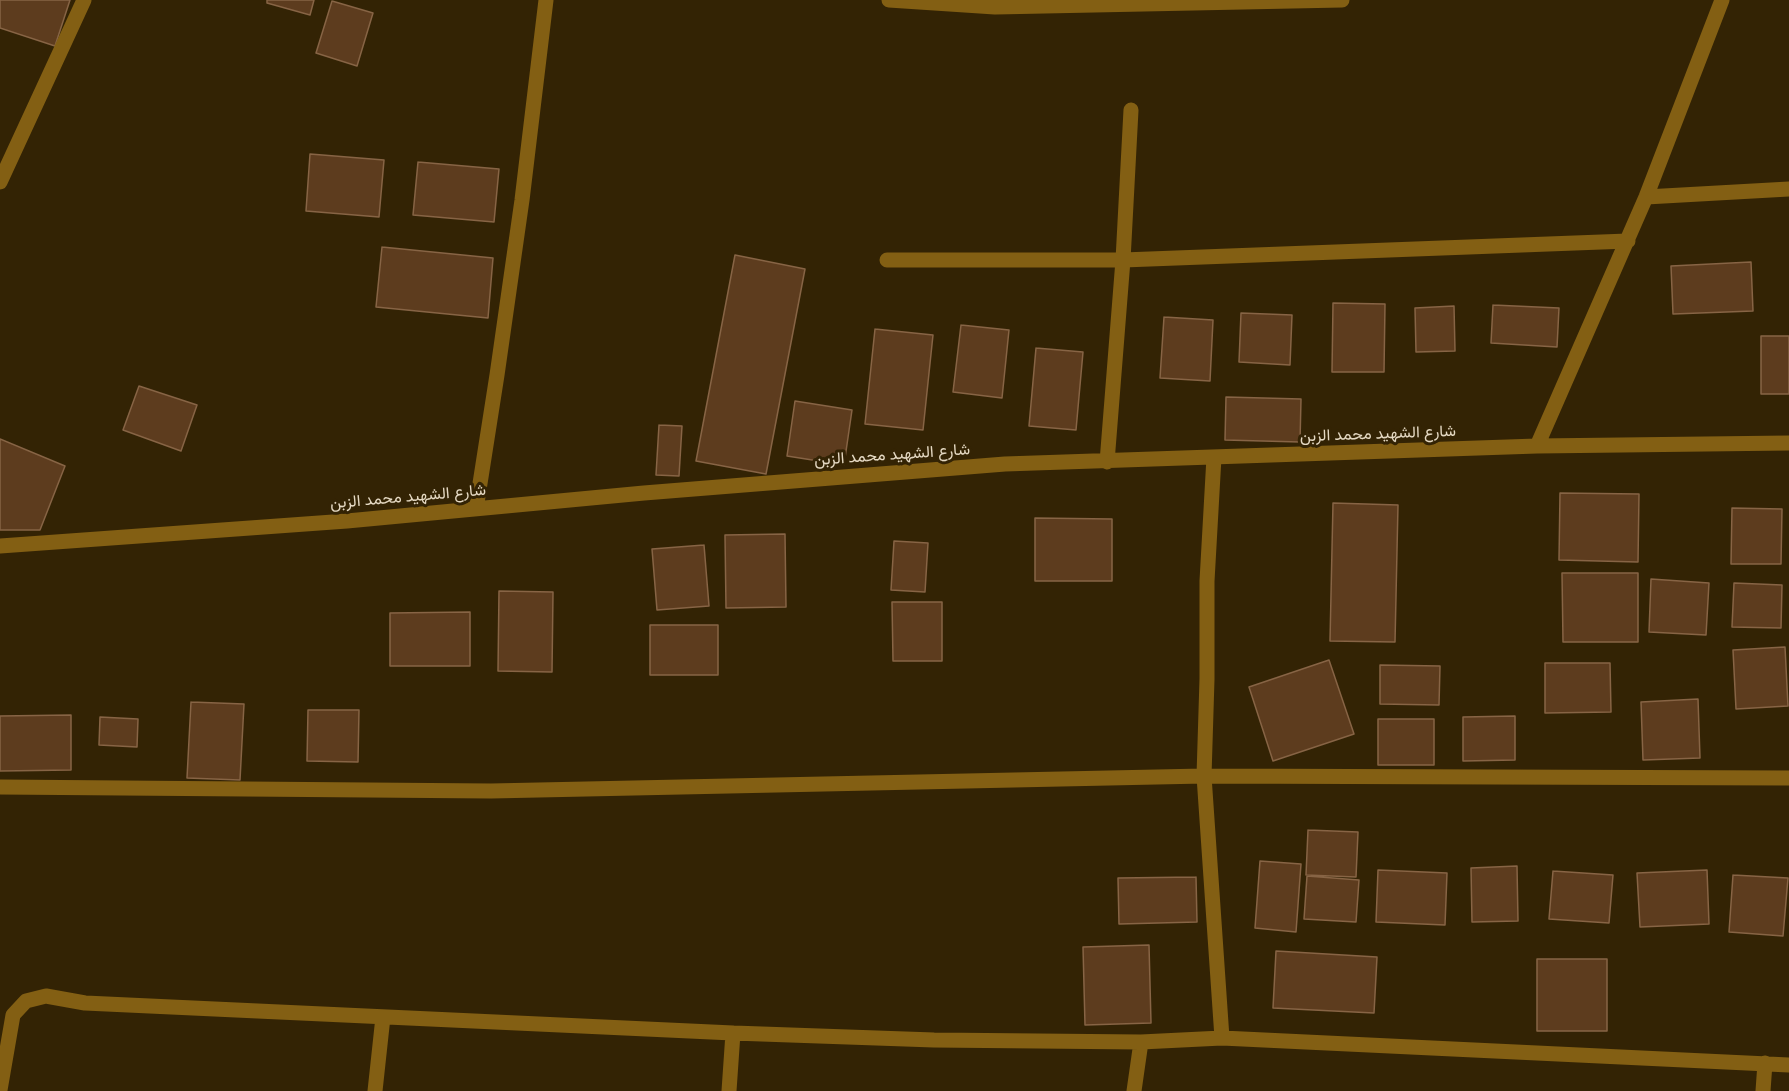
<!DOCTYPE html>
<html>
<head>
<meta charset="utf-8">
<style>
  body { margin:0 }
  canvas { display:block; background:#332304 }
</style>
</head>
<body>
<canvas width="1789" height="1091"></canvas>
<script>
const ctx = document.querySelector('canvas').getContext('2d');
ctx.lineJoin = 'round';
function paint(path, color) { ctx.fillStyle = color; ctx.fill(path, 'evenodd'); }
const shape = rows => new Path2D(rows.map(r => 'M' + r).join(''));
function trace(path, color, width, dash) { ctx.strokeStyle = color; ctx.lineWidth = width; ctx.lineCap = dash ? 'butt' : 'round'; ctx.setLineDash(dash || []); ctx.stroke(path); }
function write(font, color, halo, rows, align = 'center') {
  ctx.font = font + ' "Open Sans",Vazirmatn,sans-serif'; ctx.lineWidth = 6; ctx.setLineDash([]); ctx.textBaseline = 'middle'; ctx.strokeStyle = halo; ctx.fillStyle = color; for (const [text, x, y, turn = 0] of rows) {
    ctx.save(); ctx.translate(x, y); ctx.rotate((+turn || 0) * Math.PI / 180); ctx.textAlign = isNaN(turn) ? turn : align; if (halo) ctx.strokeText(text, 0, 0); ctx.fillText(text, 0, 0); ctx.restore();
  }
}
const building = shape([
  [0,0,70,0,55,46,0,28,0,0],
  [267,0,314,0,310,15,267,3,267,0],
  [332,1,373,13,357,66,316,53,332,1],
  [310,154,384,160,379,217,306,211,310,154],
  [418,162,499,169,494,222,413,215,418,162],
  [382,247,493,258,488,318,376,307,382,247],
  [735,255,805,269,766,474,696,461,735,255],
  [1751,262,1753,311,1673,314,1671,266,1751,262],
  [1333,303,1385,304,1384,372,1332,372,1333,303],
  [1493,305,1559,308,1557,347,1491,343,1493,305],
  [1454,306,1455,351,1416,352,1415,308,1454,306],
  [1241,313,1292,315,1290,365,1239,362,1241,313],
  [1164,317,1213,320,1210,381,1160,378,1164,317],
  [961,325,1009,330,1002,398,953,392,961,325],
  [875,329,933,335,923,430,865,424,875,329],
  [1761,336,1789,336,1789,394,1761,394,1761,336],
  [1036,348,1083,352,1076,430,1029,426,1036,348],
  [139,386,197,405,181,451,123,430,139,386],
  [1226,397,1301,399,1300,442,1225,440,1226,397],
  [795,401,852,410,844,465,787,456,795,401],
  [659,425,682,426,679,476,656,475,659,425],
  [0,439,65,466,40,530,0,530,0,439],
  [1560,493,1639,494,1638,562,1559,560,1560,493],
  [1333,503,1398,505,1395,642,1330,641,1333,503],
  [1732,508,1782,509,1781,564,1731,564,1732,508],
  [1035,518,1112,519,1112,581,1035,581,1035,518],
  [785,534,786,607,726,608,725,535,785,534],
  [894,541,928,543,925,592,891,590,894,541],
  [704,545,709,606,657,610,652,549,704,545],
  [1562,573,1638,573,1638,642,1563,642,1562,573],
  [1651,579,1709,583,1706,635,1649,632,1651,579],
  [1734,583,1782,585,1781,628,1732,627,1734,583],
  [499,591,553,592,552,672,498,671,499,591],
  [892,602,942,602,942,661,893,661,892,602],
  [470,612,470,666,390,666,390,613,470,612],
  [650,625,718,625,718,675,650,675,650,625],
  [1785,647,1788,706,1736,709,1733,650,1785,647],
  [1329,660,1354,734,1273,761,1249,687,1329,660],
  [1545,663,1610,663,1611,712,1545,713,1545,663],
  [1380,665,1440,666,1439,705,1380,704,1380,665],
  [1698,699,1700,758,1643,760,1641,702,1698,699],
  [191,702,244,704,240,780,187,778,191,702],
  [308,710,359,710,358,762,307,761,308,710],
  [71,715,71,770,0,771,0,716,71,715],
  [1515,716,1515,760,1463,761,1463,717,1515,716],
  [100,717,138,719,137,747,99,745,100,717],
  [1378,719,1434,719,1434,765,1378,765,1378,719],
  [1308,830,1358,832,1356,877,1306,875,1308,830],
  [1260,861,1301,864,1296,932,1255,928,1260,861],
  [1517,866,1518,921,1472,922,1471,868,1517,866],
  [1378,870,1447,873,1445,925,1376,922,1378,870],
  [1707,870,1709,924,1640,927,1637,873,1707,870],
  [1553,871,1613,875,1609,923,1549,919,1553,871],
  [1733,875,1788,878,1783,936,1729,932,1733,875],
  [1307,876,1359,880,1356,922,1304,919,1307,876],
  [1196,877,1197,922,1119,924,1118,878,1196,877],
  [1149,945,1151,1023,1085,1025,1083,947,1149,945],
  [1276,951,1377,957,1374,1013,1273,1008,1276,951],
  [1537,959,1607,959,1607,1031,1537,1031,1537,959]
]);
const minor = shape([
  [889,0,995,7,1342,0],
  [0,182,84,0],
  [1646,197,1789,189],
  [887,260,1123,260,1628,241],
  [1537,446,1646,197,1722,0],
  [1214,457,1207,581,1207,679,1204,776,1222,1038],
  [1107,462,1123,260,1131,110],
  [476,509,497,375,522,200,546,0],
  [0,546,347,521,644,493,1005,464,1537,446,1789,443],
  [0,787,491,791,1204,776,1789,778],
  [0,1090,13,1015,26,1001,46,996,85,1003,733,1033,934,1040,1141,1042,1222,1038,1789,1065],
  [375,1091,383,1017],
  [729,1091,733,1033],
  [1134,1091,1141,1042],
  [1763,1091,1765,1063]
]);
const streetNames = [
  ["شارع الشهيد محمد الزبن",1378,434,-2],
  ["شارع الشهيد محمد الزبن",892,455,-4],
  ["شارع الشهيد محمد الزبن",408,497,-5]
];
paint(building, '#5d3c1e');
trace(building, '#876445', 1.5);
trace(minor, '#835f13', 15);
write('16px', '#e5d9c3', '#332304', streetNames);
</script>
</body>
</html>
